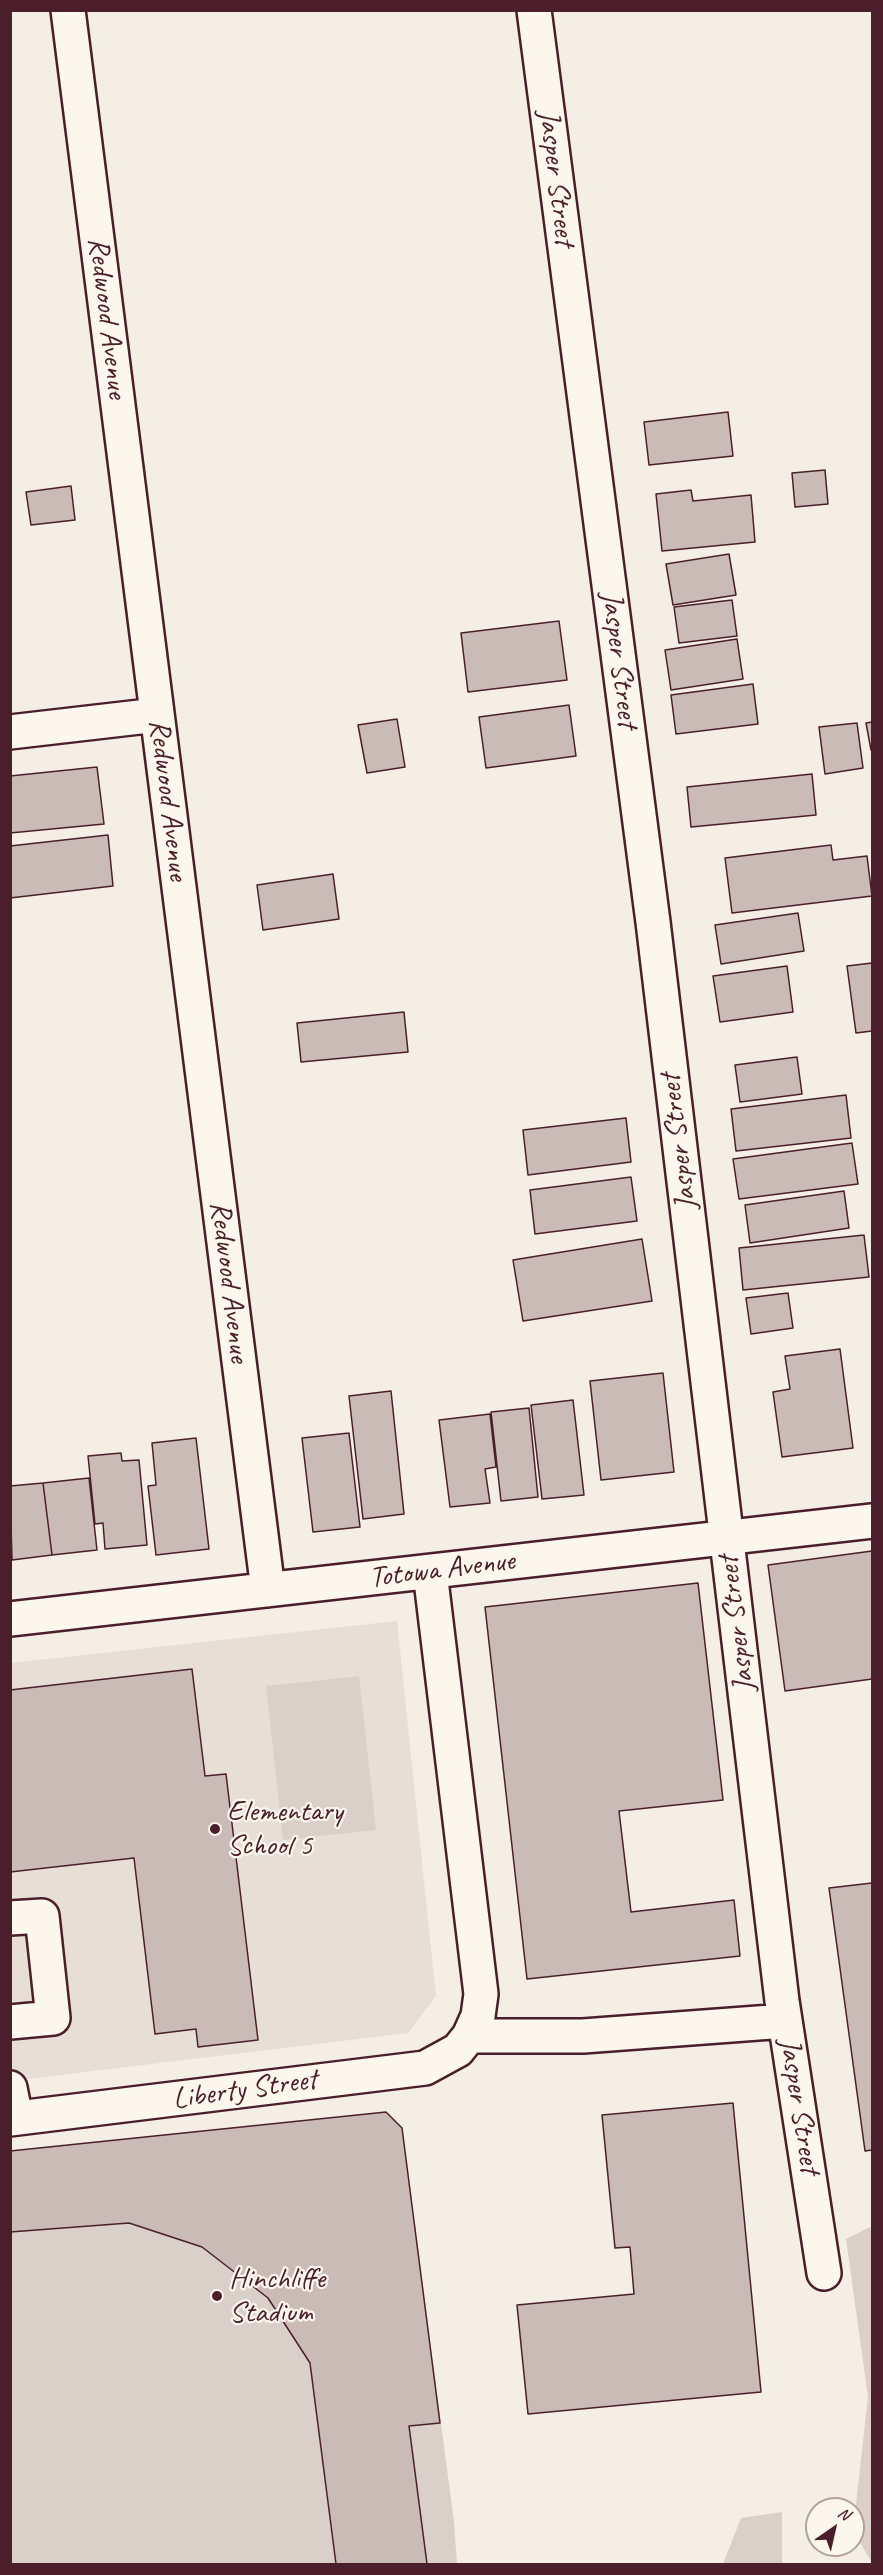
<!DOCTYPE html>
<html>
<head>
<meta charset="utf-8">
<style>
  body { margin:0 }
  #map { position:relative; width:883px; height:2575px; overflow:hidden; background:#f4eee4; font-family:Caveat,sans-serif }
  canvas { display:block }
  .frame { position:absolute; inset:0; border:12px solid #4a1f2b; pointer-events:none }
  .north { position:absolute; left:805px; top:2497px; width:60px; height:60px; box-sizing:border-box; background:#fbf7ec; border:2px solid #b4a19f; border-radius:50%; rotate:34deg; font-size:16px; font-weight:700; line-height:24px; text-align:center; color:#4a1f2b }
  .north::after { content:''; display:block; margin:auto; width:21px; height:27px; background:#4a1f2b; clip-path:polygon(50% 0,100% 100%,50% 72%,0 100%) }
</style>
</head>
<body>
<div id="map">
<canvas width="883" height="2575"></canvas>
<div class="frame"></div>
<div class="north">N</div>
</div>
<script>
const ctx = document.querySelector('canvas').getContext('2d');
ctx.lineJoin = 'round';
function paint(path, color) { ctx.fillStyle = color; ctx.fill(path, 'evenodd'); }
const shape = rows => new Path2D(rows.map(r => 'M' + r).join(''));
function trace(path, color, width, dash) { ctx.strokeStyle = color; ctx.lineWidth = width; ctx.lineCap = dash ? 'butt' : 'round'; ctx.setLineDash(dash || []); ctx.stroke(path); }
function write(font, color, halo, rows, align = 'center') {
  ctx.font = font + ' Caveat,sans-serif'; ctx.lineWidth = 4.5; ctx.setLineDash([]); ctx.textBaseline = 'middle'; ctx.strokeStyle = halo; ctx.fillStyle = color; for (const [text, x, y, turn = 0] of rows) {
    ctx.save(); ctx.translate(x, y); ctx.rotate((+turn || 0) * Math.PI / 180); ctx.textAlign = isNaN(turn) ? turn : align; if (halo) ctx.strokeText(text, 0, 0); ctx.fillText(text, 0, 0); ctx.restore();
  }
}
const built = shape([
  [397,1621,436,1996,408,2033,11,2081,10,1663]
]);
const green = shape([
  [359,1676,376,1830,283,1840,266,1686],
  [386,2112,402,2128,454,2522,457,2564,11,2564,10,2151],
  [872,2226,872,2563,853,2531,868,2397,846,2239],
  [782,2512,782,2564,723,2564,741,2518]
]);
const building = shape([
  [728,412,733,456,649,465,644,422,728,412],
  [825,470,828,504,795,507,792,473,825,470],
  [71,486,75,520,31,525,26,492,71,486],
  [691,490,693,501,751,495,755,542,662,551,656,494,691,490],
  [729,554,736,595,673,605,666,564,729,554],
  [732,600,737,636,679,643,674,607,732,600],
  [559,621,567,680,468,692,461,633,559,621],
  [737,639,743,679,671,690,665,650,737,639],
  [753,684,758,724,676,734,671,695,753,684],
  [569,705,576,756,486,768,479,717,569,705],
  [397,719,405,767,367,773,358,725,397,719],
  [872,722,872,749,871,750,866,723,872,722],
  [857,723,863,768,825,774,819,727,857,723],
  [97,767,104,824,10,833,10,776,97,767],
  [812,774,816,815,691,827,687,787,812,774],
  [108,835,113,886,10,898,10,846,108,835],
  [831,845,833,860,867,856,872,896,732,913,725,858,831,845],
  [333,874,339,919,263,930,257,885,333,874],
  [798,913,804,951,721,964,715,925,798,913],
  [872,963,872,1031,856,1033,847,966,872,963],
  [787,966,793,1012,720,1022,713,976,787,966],
  [404,1012,408,1052,301,1062,297,1023,404,1012],
  [797,1057,802,1094,740,1102,735,1065,797,1057],
  [846,1095,851,1138,736,1151,731,1109,846,1095],
  [626,1118,631,1162,528,1175,523,1130,626,1118],
  [852,1143,858,1184,739,1199,733,1159,852,1143],
  [631,1177,637,1221,535,1234,530,1190,631,1177],
  [844,1191,849,1228,750,1243,745,1205,844,1191],
  [864,1235,869,1277,743,1290,739,1248,864,1235],
  [642,1239,652,1301,523,1321,513,1260,642,1239],
  [788,1293,793,1328,751,1334,746,1298,788,1293],
  [840,1349,853,1448,782,1457,773,1392,790,1389,785,1356,840,1349],
  [663,1373,674,1472,601,1480,590,1381,663,1373],
  [391,1391,404,1514,363,1519,349,1396,391,1391],
  [573,1400,584,1495,542,1499,531,1405,573,1400],
  [529,1408,538,1497,501,1501,491,1412,529,1408],
  [490,1414,496,1467,485,1469,490,1503,450,1507,439,1420,490,1414],
  [349,1433,360,1527,313,1532,302,1438,349,1433],
  [196,1438,209,1549,156,1555,148,1486,156,1485,152,1443,196,1438],
  [121,1453,122,1461,139,1460,147,1545,105,1549,103,1523,95,1524,88,1456,121,1453],
  [89,1478,97,1550,52,1555,43,1483,89,1478],
  [43,1483,52,1555,12,1560,10,1486,43,1483],
  [872,1551,872,1679,785,1691,768,1565,872,1551],
  [698,1583,723,1800,619,1811,631,1912,734,1900,740,1956,527,1979,485,1607,698,1583],
  [192,1669,205,1776,226,1774,258,2040,198,2047,196,2029,155,2034,134,1858,10,1872,10,1690,192,1669],
  [872,1883,872,2150,865,2151,829,1888,872,1883],
  [733,2103,761,2392,528,2414,517,2305,634,2294,630,2247,615,2248,602,2115,733,2103],
  [386,2112,402,2128,440,2423,409,2426,427,2564,336,2564,310,2363,268,2298,202,2247,129,2223,10,2232,10,2151,386,2112]
]);
const minor = shape([
  [68,10,268,1590],
  [534,10,653,922,782,2001,824,2273],
  [10,732,157,715],
  [10,1619,872,1521],
  [10,1918,42,1916,53,2018,10,2022],
  [469,2036,583,2036,785,2021],
  [10,2088,16,2118],
  [10,2119,425,2068,458,2050,469,2036,478,2016,481,1994,430,1572]
]);
const markers = [
  [215,1829,6,"#4a1f2b"],
  [217,2296,6,"#4a1f2b"]
];
const streetNames = [
  ["Jasper Street",556,178,83],
  ["Redwood Avenue",107,318,83],
  ["Jasper Street",619,660,83],
  ["Redwood Avenue",168,800,83],
  ["Jasper Street",679,1142,-97],
  ["Redwood Avenue",229,1282,83],
  ["Totowa Avenue",442,1570,-7],
  ["Jasper Street",737,1624,-97],
  ["Liberty Street",245,2090,-8],
  ["Jasper Street",799,2106,81]
];
const poiNames = [
  ["Elementary",227,1812],
  ["School 5",227,1846],
  ["Hinchliffe",229,2279],
  ["Stadium",229,2313]
];
paint(built, '#e7dfd6');
paint(green, '#dbd0c9');
paint(building, '#cabbb6');
trace(building, '#4a1f2b', 1.5);
trace(minor, '#4a1f2b', 38);
trace(minor, '#fbf7ec', 33);
for (const [x, y, r, color] of markers) { const dot = new Path2D(); dot.arc(x, y, r, 0, 2 * Math.PI); ctx.fillStyle = color; ctx.fill(dot); trace(dot, '#fbf7ec', 2); }
write('30px', '#4a1f2b', '#fbf7ec', streetNames);
write('30px', '#4a1f2b', '#fbf7ec', poiNames, 'left');
</script>
</body>
</html>
